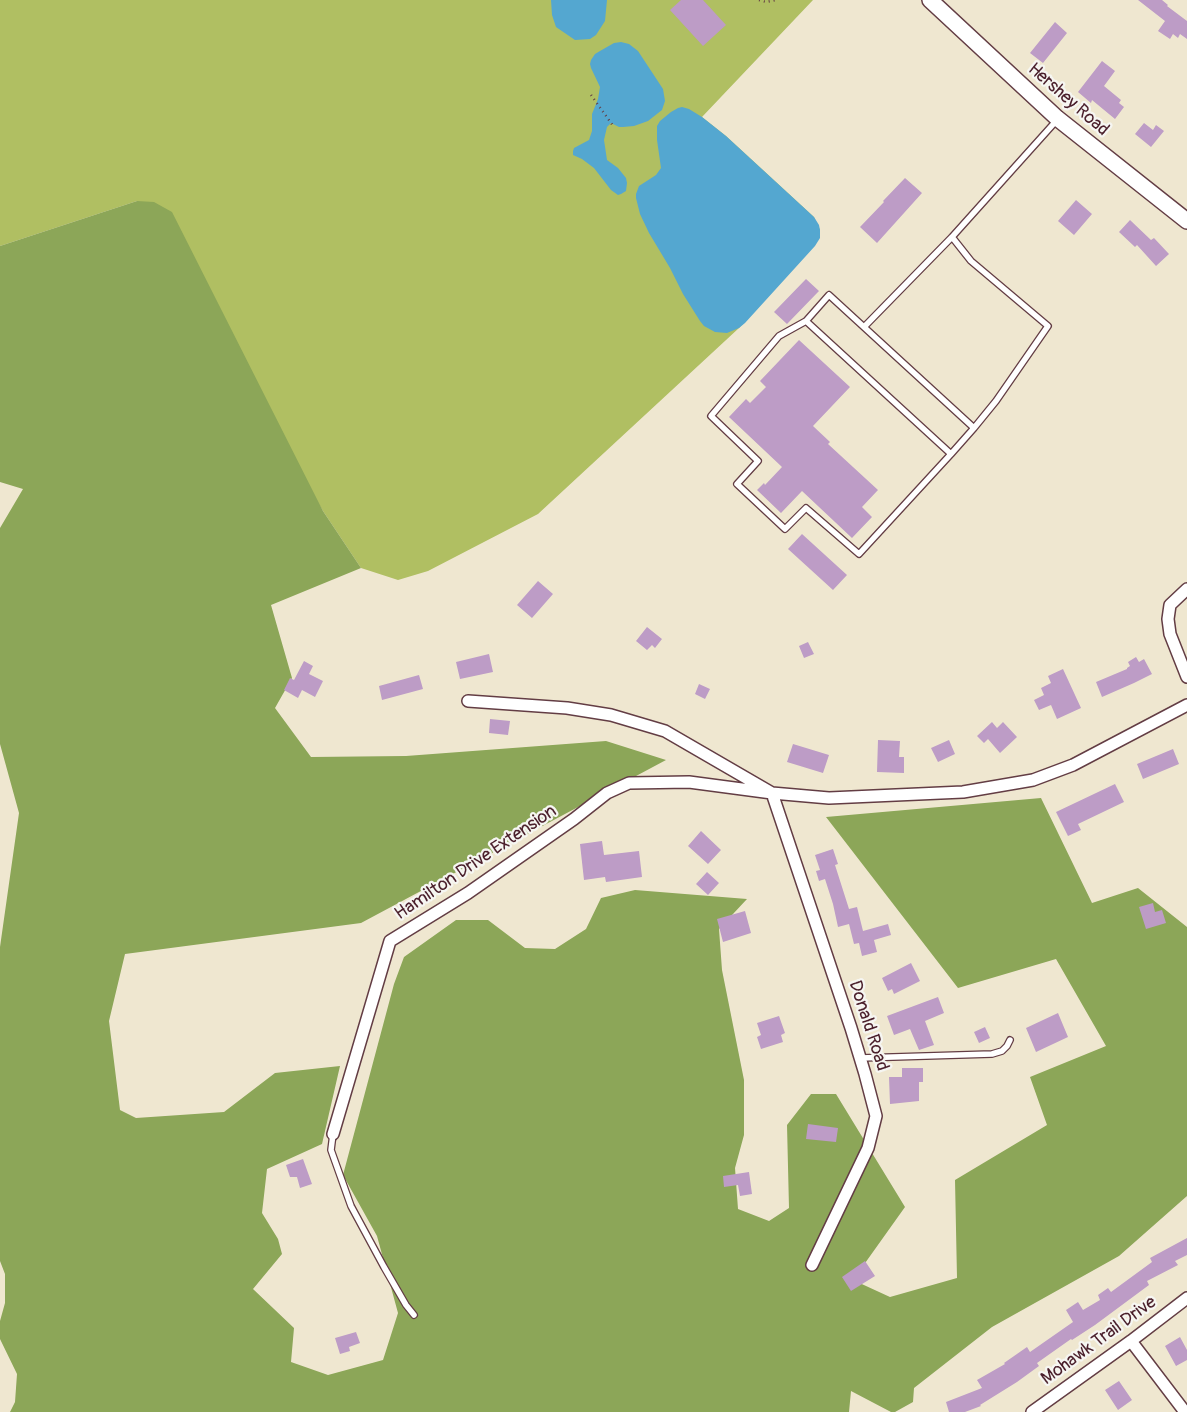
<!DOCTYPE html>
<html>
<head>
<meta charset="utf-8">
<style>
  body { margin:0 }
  canvas { display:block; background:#efe7d0 }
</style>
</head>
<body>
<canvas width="1187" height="1412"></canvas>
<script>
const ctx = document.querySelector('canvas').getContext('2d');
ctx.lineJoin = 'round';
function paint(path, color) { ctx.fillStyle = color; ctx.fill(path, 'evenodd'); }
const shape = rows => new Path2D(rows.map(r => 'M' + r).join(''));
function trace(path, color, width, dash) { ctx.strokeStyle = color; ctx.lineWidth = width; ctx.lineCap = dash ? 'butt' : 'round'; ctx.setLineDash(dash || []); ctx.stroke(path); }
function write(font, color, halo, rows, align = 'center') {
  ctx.font = font + ' Pangolin,sans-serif'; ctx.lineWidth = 4.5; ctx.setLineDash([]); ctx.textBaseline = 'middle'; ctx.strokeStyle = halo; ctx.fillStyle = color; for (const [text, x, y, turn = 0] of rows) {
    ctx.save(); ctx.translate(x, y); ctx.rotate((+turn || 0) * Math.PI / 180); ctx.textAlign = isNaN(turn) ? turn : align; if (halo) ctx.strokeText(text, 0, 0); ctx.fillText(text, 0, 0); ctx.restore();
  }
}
const green = shape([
  [0,0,813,0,702,117,726,136,814,217,820,230,820,234,777,287,739,328,538,514,428,571,398,580,361,568,323,511,137,201,0,246]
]);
const forest = shape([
  [137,201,154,202,172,212,323,511,361,568,271,605,292,678,275,708,311,757,406,756,606,741,666,760,361,923,125,954,109,1021,120,1110,136,1118,224,1112,275,1073,340,1066,322,1144,267,1169,262,1213,278,1239,282,1254,253,1289,294,1328,291,1362,328,1375,383,1360,398,1313,377,1236,343,1175,394,984,404,957,456,920,488,920,525,948,555,949,586,929,601,898,635,890,747,899,719,929,722,970,744,1080,744,1135,735,1168,738,1209,769,1221,789,1208,787,1125,811,1094,836,1094,905,1207,853,1280,890,1297,957,1278,955,1180,1047,1125,1030,1077,1106,1046,1056,959,958,988,826,817,1041,798,1092,903,1138,888,1187,927,1187,1196,1119,1256,992,1327,914,1388,913,1402,895,1412,891,1412,851,1391,849,1412,10,1412,15,1402,17,1374,0,1339,0,1321,5,1303,5,1274,0,1261,0,947,19,813,0,744,0,528,23,489,0,482,0,246]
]);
const water = shape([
  [551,0,607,0,605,21,596,35,590,39,575,40,556,27,552,15],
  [621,42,629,44,638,51,663,89,665,101,662,110,648,121,634,126,623,127,619,127,611,123,607,127,604,140,607,160,618,168,626,178,627,183,626,191,621,194,618,195,611,190,594,168,582,159,573,155,573,151,574,148,589,140,592,131,592,114,598,99,600,87,591,68,590,64,591,60,595,54,600,51,614,43],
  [682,107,689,109,702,117,726,136,814,217,819,225,820,230,820,238,815,246,745,323,739,328,727,333,715,332,704,326,700,321,683,294,670,268,649,233,640,214,636,198,636,194,639,186,656,175,661,168,657,140,657,126,660,121,671,112,678,108]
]);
const building = shape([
  [681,0,703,0,726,25,703,46,670,10],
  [1138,0,1162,0,1168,5,1167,6,1187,21,1187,39,1180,34,1178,38,1173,34,1170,39,1158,31,1165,21],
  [1055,22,1067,33,1043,63,1030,53],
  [1102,61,1115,71,1104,86,1121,100,1119,103,1124,107,1115,119,1092,100,1091,103,1078,92],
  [1144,123,1153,130,1156,125,1164,131,1151,147,1135,134],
  [905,178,922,193,877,243,860,227,884,202,883,201],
  [1076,200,1092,214,1074,235,1058,221],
  [1130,220,1151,240,1154,238,1169,254,1156,266,1137,245,1135,247,1119,232],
  [806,279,819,291,787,324,774,312],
  [799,340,850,387,813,426,830,442,828,444,878,490,862,507,872,517,852,538,802,491,781,513,757,490,764,483,765,485,782,467,729,417,746,399,750,403,766,387,760,381],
  [802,534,847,575,833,590,788,549],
  [538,581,553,594,532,618,517,605],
  [647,627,662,639,655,648,652,645,647,650,636,641],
  [808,642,814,654,804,658,799,646],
  [489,654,493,672,460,679,456,662],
  [1136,657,1139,662,1144,659,1152,674,1134,683,1102,697,1096,682,1127,669,1127,668,1130,666,1128,662],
  [304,661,313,666,309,674,323,681,315,697,302,690,298,698,284,690,290,678,294,680],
  [1063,669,1081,708,1057,719,1051,705,1039,710,1034,700,1044,695,1041,688,1051,683,1048,676],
  [419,675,423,689,382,700,379,686],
  [699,684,710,689,705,699,695,694],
  [490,719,510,721,508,735,489,733],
  [992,722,997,728,1003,722,1017,737,1000,753,988,739,984,743,977,736],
  [878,740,900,741,899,757,904,757,904,773,877,772],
  [949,740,955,754,938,762,931,748],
  [793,744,829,755,823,773,787,762],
  [1173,749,1179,764,1143,779,1137,764],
  [1115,784,1124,802,1078,824,1081,830,1068,836,1056,812],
  [701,831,721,850,708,864,688,846],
  [602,841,604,855,639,851,642,877,606,882,605,877,584,880,580,844],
  [833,849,838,864,835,865,849,909,857,907,863,931,888,924,891,935,874,940,877,952,862,956,859,943,854,944,849,924,838,927,833,904,825,879,819,881,816,871,820,870,815,855],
  [707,872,719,883,708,895,696,884],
  [1153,903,1155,912,1162,910,1166,923,1146,929,1139,907],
  [745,911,751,933,723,942,717,919],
  [911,963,920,981,894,994,892,989,888,991,882,978],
  [938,997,944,1013,925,1021,934,1045,919,1050,910,1029,894,1035,887,1016],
  [1058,1013,1068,1037,1036,1052,1026,1028],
  [779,1016,785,1033,781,1035,783,1042,761,1049,757,1037,761,1035,757,1023],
  [985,1027,990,1038,979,1043,974,1032],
  [902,1068,923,1068,923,1082,919,1082,919,1101,890,1104,889,1077,902,1077],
  [808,1124,838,1128,836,1142,806,1139],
  [303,1159,312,1184,300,1188,297,1177,290,1177,286,1165],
  [749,1172,752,1194,740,1196,738,1185,724,1187,723,1176],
  [1187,1238,1187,1255,1175,1261,1178,1265,1147,1281,1149,1285,1095,1325,1072,1340,1071,1339,1037,1363,1039,1366,1017,1382,980,1405,981,1406,965,1412,949,1412,946,1402,982,1388,977,1380,1005,1364,1004,1363,1027,1347,1030,1352,1073,1322,1066,1310,1078,1302,1083,1310,1100,1300,1098,1295,1108,1288,1111,1292,1152,1262,1150,1258],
  [865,1261,875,1276,851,1291,842,1277],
  [356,1332,360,1343,349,1347,350,1351,340,1354,335,1338],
  [1180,1337,1187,1350,1187,1360,1176,1366,1165,1346],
  [1119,1381,1132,1400,1118,1410,1105,1390]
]);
const path = shape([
  [759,0,766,2,776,0],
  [591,95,614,127]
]);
const service = shape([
  [952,237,971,261,1048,326,996,401,974,428],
  [829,295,974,428,951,454,806,321,829,295],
  [806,321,779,336,711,416,758,461,737,484,785,529,806,508,859,554,951,454],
  [864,327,952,237,1057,120],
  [860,1058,992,1054,1002,1051,1007,1046,1010,1040],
  [333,1134,331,1150,351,1206,384,1267,406,1305,414,1315]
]);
const minor = shape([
  [1187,589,1170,605,1168,619,1170,634,1187,677],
  [468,701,567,708,611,715,665,731,772,793,851,1028,865,1074,876,1116,868,1148,812,1265],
  [333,1134,390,941,468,893,574,819,607,793,629,783,689,782,772,793,829,798,963,792,1033,780,1073,765,1187,705],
  [1131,1341,1185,1412],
  [1032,1412,1131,1341,1187,1298]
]);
const tertiary = shape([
  [930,0,1057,118,1187,221]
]);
const streetNames = [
  ["Hershey Road",1068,100,41],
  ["Hamilton Drive Extension",476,863,-34],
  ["Donald Road",868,1026,72],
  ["Mohawk Trail Drive",1099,1341,-36]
];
paint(green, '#b0bf62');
paint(forest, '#8ca658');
paint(water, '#54a7d0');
paint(building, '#bd9cc6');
trace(service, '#633d44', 8);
trace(minor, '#633d44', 14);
trace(tertiary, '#633d44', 18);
trace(path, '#633d44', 2.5, [1, 4]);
trace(service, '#fff', 5.5);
trace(minor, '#fff', 11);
trace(tertiary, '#fff', 15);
write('18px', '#4a1f2b', '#f6f6f2', streetNames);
</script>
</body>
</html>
